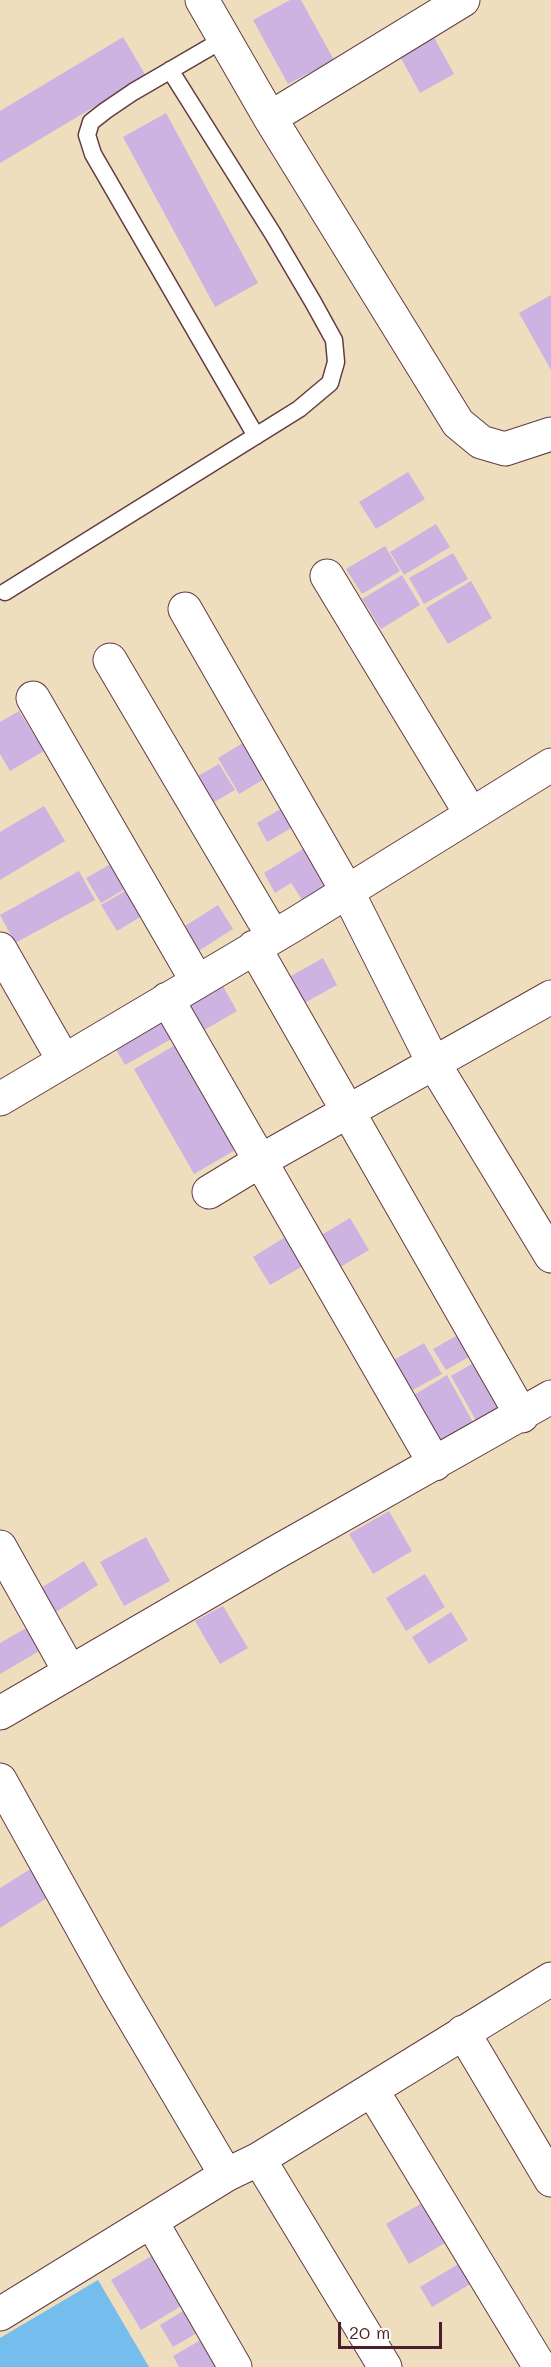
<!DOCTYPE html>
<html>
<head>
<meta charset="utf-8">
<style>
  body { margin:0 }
  #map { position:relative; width:551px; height:2367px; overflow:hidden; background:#efdebd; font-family:Mali,sans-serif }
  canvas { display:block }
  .scale { position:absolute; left:338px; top:2322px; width:104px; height:27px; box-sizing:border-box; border:3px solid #4a1f2b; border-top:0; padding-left:8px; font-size:18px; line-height:21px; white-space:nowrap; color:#4a1f2b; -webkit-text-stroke:4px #fdfcf7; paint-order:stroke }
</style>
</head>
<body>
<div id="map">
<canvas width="551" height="2367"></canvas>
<div class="scale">20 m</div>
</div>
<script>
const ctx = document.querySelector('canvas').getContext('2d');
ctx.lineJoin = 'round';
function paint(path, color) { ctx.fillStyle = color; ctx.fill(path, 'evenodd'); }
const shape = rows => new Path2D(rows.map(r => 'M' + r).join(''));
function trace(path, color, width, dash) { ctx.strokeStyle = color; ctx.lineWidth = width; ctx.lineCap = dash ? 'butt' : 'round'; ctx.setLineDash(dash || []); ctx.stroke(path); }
const water = shape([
  [98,2280,149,2367,0,2367,0,2338]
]);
const building = shape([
  [290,0,301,0,334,60,288,84,253,20],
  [430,30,454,74,420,93,396,49],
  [123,37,146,76,0,163,0,111],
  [166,113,258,283,215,307,123,137],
  [551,295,551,370,519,313],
  [408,472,425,499,376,529,359,502],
  [436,524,450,547,404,575,390,552],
  [385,546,400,571,362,594,346,569],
  [453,553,468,579,424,604,409,578],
  [402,575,420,605,381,629,362,599],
  [471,581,492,618,448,644,426,608],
  [19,711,44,751,10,771,0,754,0,722],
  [251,738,271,775,239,794,218,758],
  [219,764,235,790,204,808,189,781],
  [289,804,300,823,267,842,257,823],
  [44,806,65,841,0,880,0,832],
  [311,844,334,882,303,901,291,883,275,893,264,873],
  [121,858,135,883,101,903,86,878],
  [79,871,95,900,15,943,0,915],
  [137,884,152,910,117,931,101,905],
  [218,905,233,929,197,952,182,928],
  [323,958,337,985,297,1007,282,981],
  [220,981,237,1011,199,1033,181,1003],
  [164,1017,175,1037,125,1065,114,1046],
  [177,1044,237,1149,194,1174,134,1069],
  [350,1218,369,1250,337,1269,318,1237],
  [290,1234,308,1263,270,1285,253,1257],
  [470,1328,483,1349,446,1370,433,1349],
  [424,1343,442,1374,409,1392,392,1361],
  [487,1355,515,1403,478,1424,451,1376],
  [447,1375,475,1426,442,1444,414,1395],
  [389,1511,412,1551,373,1574,349,1534],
  [146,1537,170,1581,124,1606,100,1562],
  [84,1561,98,1585,56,1612,41,1588],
  [425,1574,445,1607,406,1631,386,1598],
  [223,1606,248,1648,220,1664,195,1621],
  [451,1612,468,1640,429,1664,412,1637],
  [28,1627,41,1650,0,1674,0,1643],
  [32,1868,50,1896,0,1928,0,1888],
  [427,2200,450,2240,409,2264,386,2224],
  [163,2249,193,2299,141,2330,111,2280],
  [465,2260,477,2280,432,2307,420,2287],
  [196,2303,209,2326,173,2347,160,2325],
  [211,2334,230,2367,179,2367,173,2356]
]);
const service = shape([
  [224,39,133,92,105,111,91,122,87,135,93,154,256,436],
  [5,592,299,409,330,383,336,362,334,340,313,302,273,234,170,70]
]);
const minor = shape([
  [202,0,270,118,458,423,481,442,505,449,551,434],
  [270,118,463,0],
  [327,576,471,814],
  [185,609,347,891,433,1062,551,1256],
  [110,660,273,936],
  [33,698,197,981],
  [254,947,522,1416],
  [0,949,64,1061],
  [167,999,435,1464],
  [0,1099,295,924,551,765],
  [209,1192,260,1161,551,997],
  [0,1547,70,1672],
  [0,1713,275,1553,551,1397],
  [0,1780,114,1985,226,2175],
  [463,2032,551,2180],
  [372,2090,540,2367],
  [259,2159,385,2367],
  [151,2221,235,2367],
  [0,2314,226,2175,259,2159,551,1979]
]);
paint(water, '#74bdec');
paint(building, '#ccb3e2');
trace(service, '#633c41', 19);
trace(minor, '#633c41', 35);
trace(service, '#fff', 16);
trace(minor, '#fff', 33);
</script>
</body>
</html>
